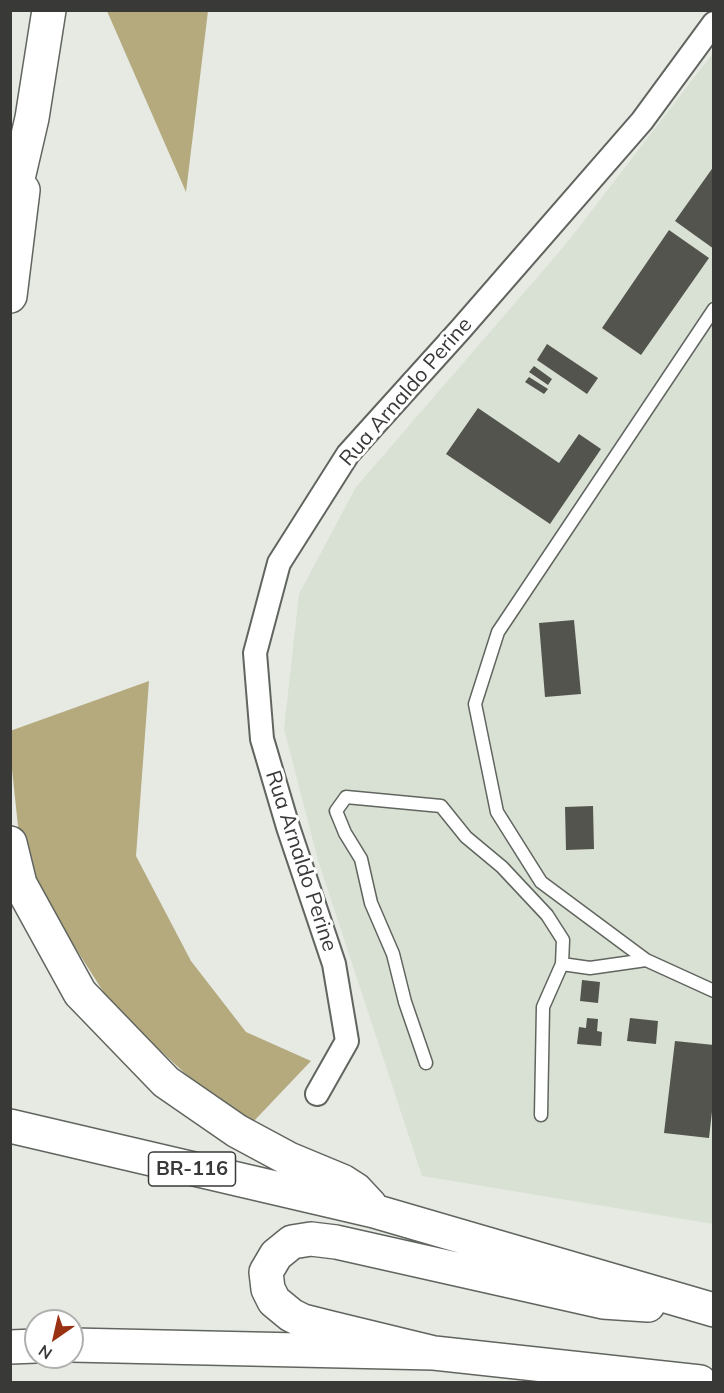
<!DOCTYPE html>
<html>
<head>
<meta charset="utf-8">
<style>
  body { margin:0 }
  #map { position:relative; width:724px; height:1393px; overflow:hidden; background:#e6eae3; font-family:Mulish,sans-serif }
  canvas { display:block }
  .frame { position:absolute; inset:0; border:12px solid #393a38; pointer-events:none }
  .north { position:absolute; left:24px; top:1309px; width:60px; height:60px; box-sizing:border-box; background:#fff; border:2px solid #b0b0af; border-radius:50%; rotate:214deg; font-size:16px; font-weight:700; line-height:24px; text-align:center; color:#393a38 }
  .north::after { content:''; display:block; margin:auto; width:21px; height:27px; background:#993213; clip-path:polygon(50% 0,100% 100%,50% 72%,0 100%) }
</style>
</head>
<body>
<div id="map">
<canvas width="724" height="1393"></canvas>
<div class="frame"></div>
<div class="north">N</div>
</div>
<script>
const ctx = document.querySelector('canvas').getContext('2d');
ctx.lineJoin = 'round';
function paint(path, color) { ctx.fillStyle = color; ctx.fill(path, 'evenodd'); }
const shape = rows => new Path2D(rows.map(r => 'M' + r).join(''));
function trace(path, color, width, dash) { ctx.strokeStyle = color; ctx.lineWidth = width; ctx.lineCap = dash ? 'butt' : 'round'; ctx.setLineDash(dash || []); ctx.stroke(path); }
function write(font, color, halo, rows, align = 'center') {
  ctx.font = font + ' Mulish,sans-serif'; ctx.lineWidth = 6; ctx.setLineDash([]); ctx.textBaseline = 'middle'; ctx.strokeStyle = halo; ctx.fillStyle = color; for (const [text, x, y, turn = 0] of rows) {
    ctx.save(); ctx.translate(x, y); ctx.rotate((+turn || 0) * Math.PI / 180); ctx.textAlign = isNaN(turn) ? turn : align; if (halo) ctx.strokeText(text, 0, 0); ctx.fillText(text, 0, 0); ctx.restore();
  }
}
const built = shape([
  [713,53,713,1224,422,1176,318,860,284,729,299,594,356,487,566,244]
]);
const forest = shape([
  [107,11,208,11,186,192],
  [149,681,136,856,191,961,246,1032,311,1061,253,1122,190,1078,113,1007,22,864,11,760,10,731]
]);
const building = shape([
  [714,166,714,249,675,221],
  [669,230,709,258,641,355,602,328],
  [547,344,598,378,587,394,537,360],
  [534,366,552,379,548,385,529,372],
  [529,377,548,389,544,394,525,382],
  [478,408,559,463,579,434,601,449,550,524,446,454],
  [574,620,581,694,545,697,539,623],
  [593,806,594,849,566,850,565,807],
  [582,980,600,982,598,1003,580,1001],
  [587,1018,598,1019,597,1031,602,1032,601,1046,577,1044,579,1027,586,1028],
  [630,1018,658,1021,656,1044,627,1041],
  [675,1041,714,1045,714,1094,709,1138,664,1133]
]);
const lane = shape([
  [714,309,498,632,475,704,497,812,541,882,646,960,714,991],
  [562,964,590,968,646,960],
  [426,1063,405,1002,393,954,371,903,361,859,345,833,336,811,346,797,441,806,466,837,502,867,547,915,563,940,562,964,543,1007,541,1115]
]);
const street = shape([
  [317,1094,347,1041,334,964,288,827,262,739,255,653,279,563,348,454,460,330,642,121,714,23]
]);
const highway = shape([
  [10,213,32,118,49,10],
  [10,296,23,190],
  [10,843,20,884,80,993,166,1082,237,1131,289,1159,342,1181,356,1190,370,1205],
  [10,1126,374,1211,714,1310],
  [72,1345,434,1353,700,1382],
  [10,1347,36,1346],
  [434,1353,331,1328,303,1321,291,1315,274,1301,268,1289,266,1272,276,1255,292,1242,311,1239,336,1242,603,1302,648,1305]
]);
const shields = [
  [192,1169,87]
];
const shieldNames = [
  ["BR-116",192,1169]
];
const streetNames = [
  ["Rua Arnaldo Perine",406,392,-49],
  ["Rua Arnaldo Perine",301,861,72]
];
paint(built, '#d8e1d3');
paint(forest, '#b5aa7e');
paint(building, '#53544d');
trace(lane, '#61655f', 15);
trace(street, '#61655f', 26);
trace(highway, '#61655f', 36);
trace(lane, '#fff', 12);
trace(street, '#fff', 22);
trace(highway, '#fff', 33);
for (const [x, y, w] of shields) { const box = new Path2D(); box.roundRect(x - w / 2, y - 17, w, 34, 4.5); ctx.fillStyle = '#fff'; ctx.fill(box); trace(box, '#393a38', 1.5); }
write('bold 20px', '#393a38', null, shieldNames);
write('21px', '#393a38', '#fff', streetNames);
</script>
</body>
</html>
